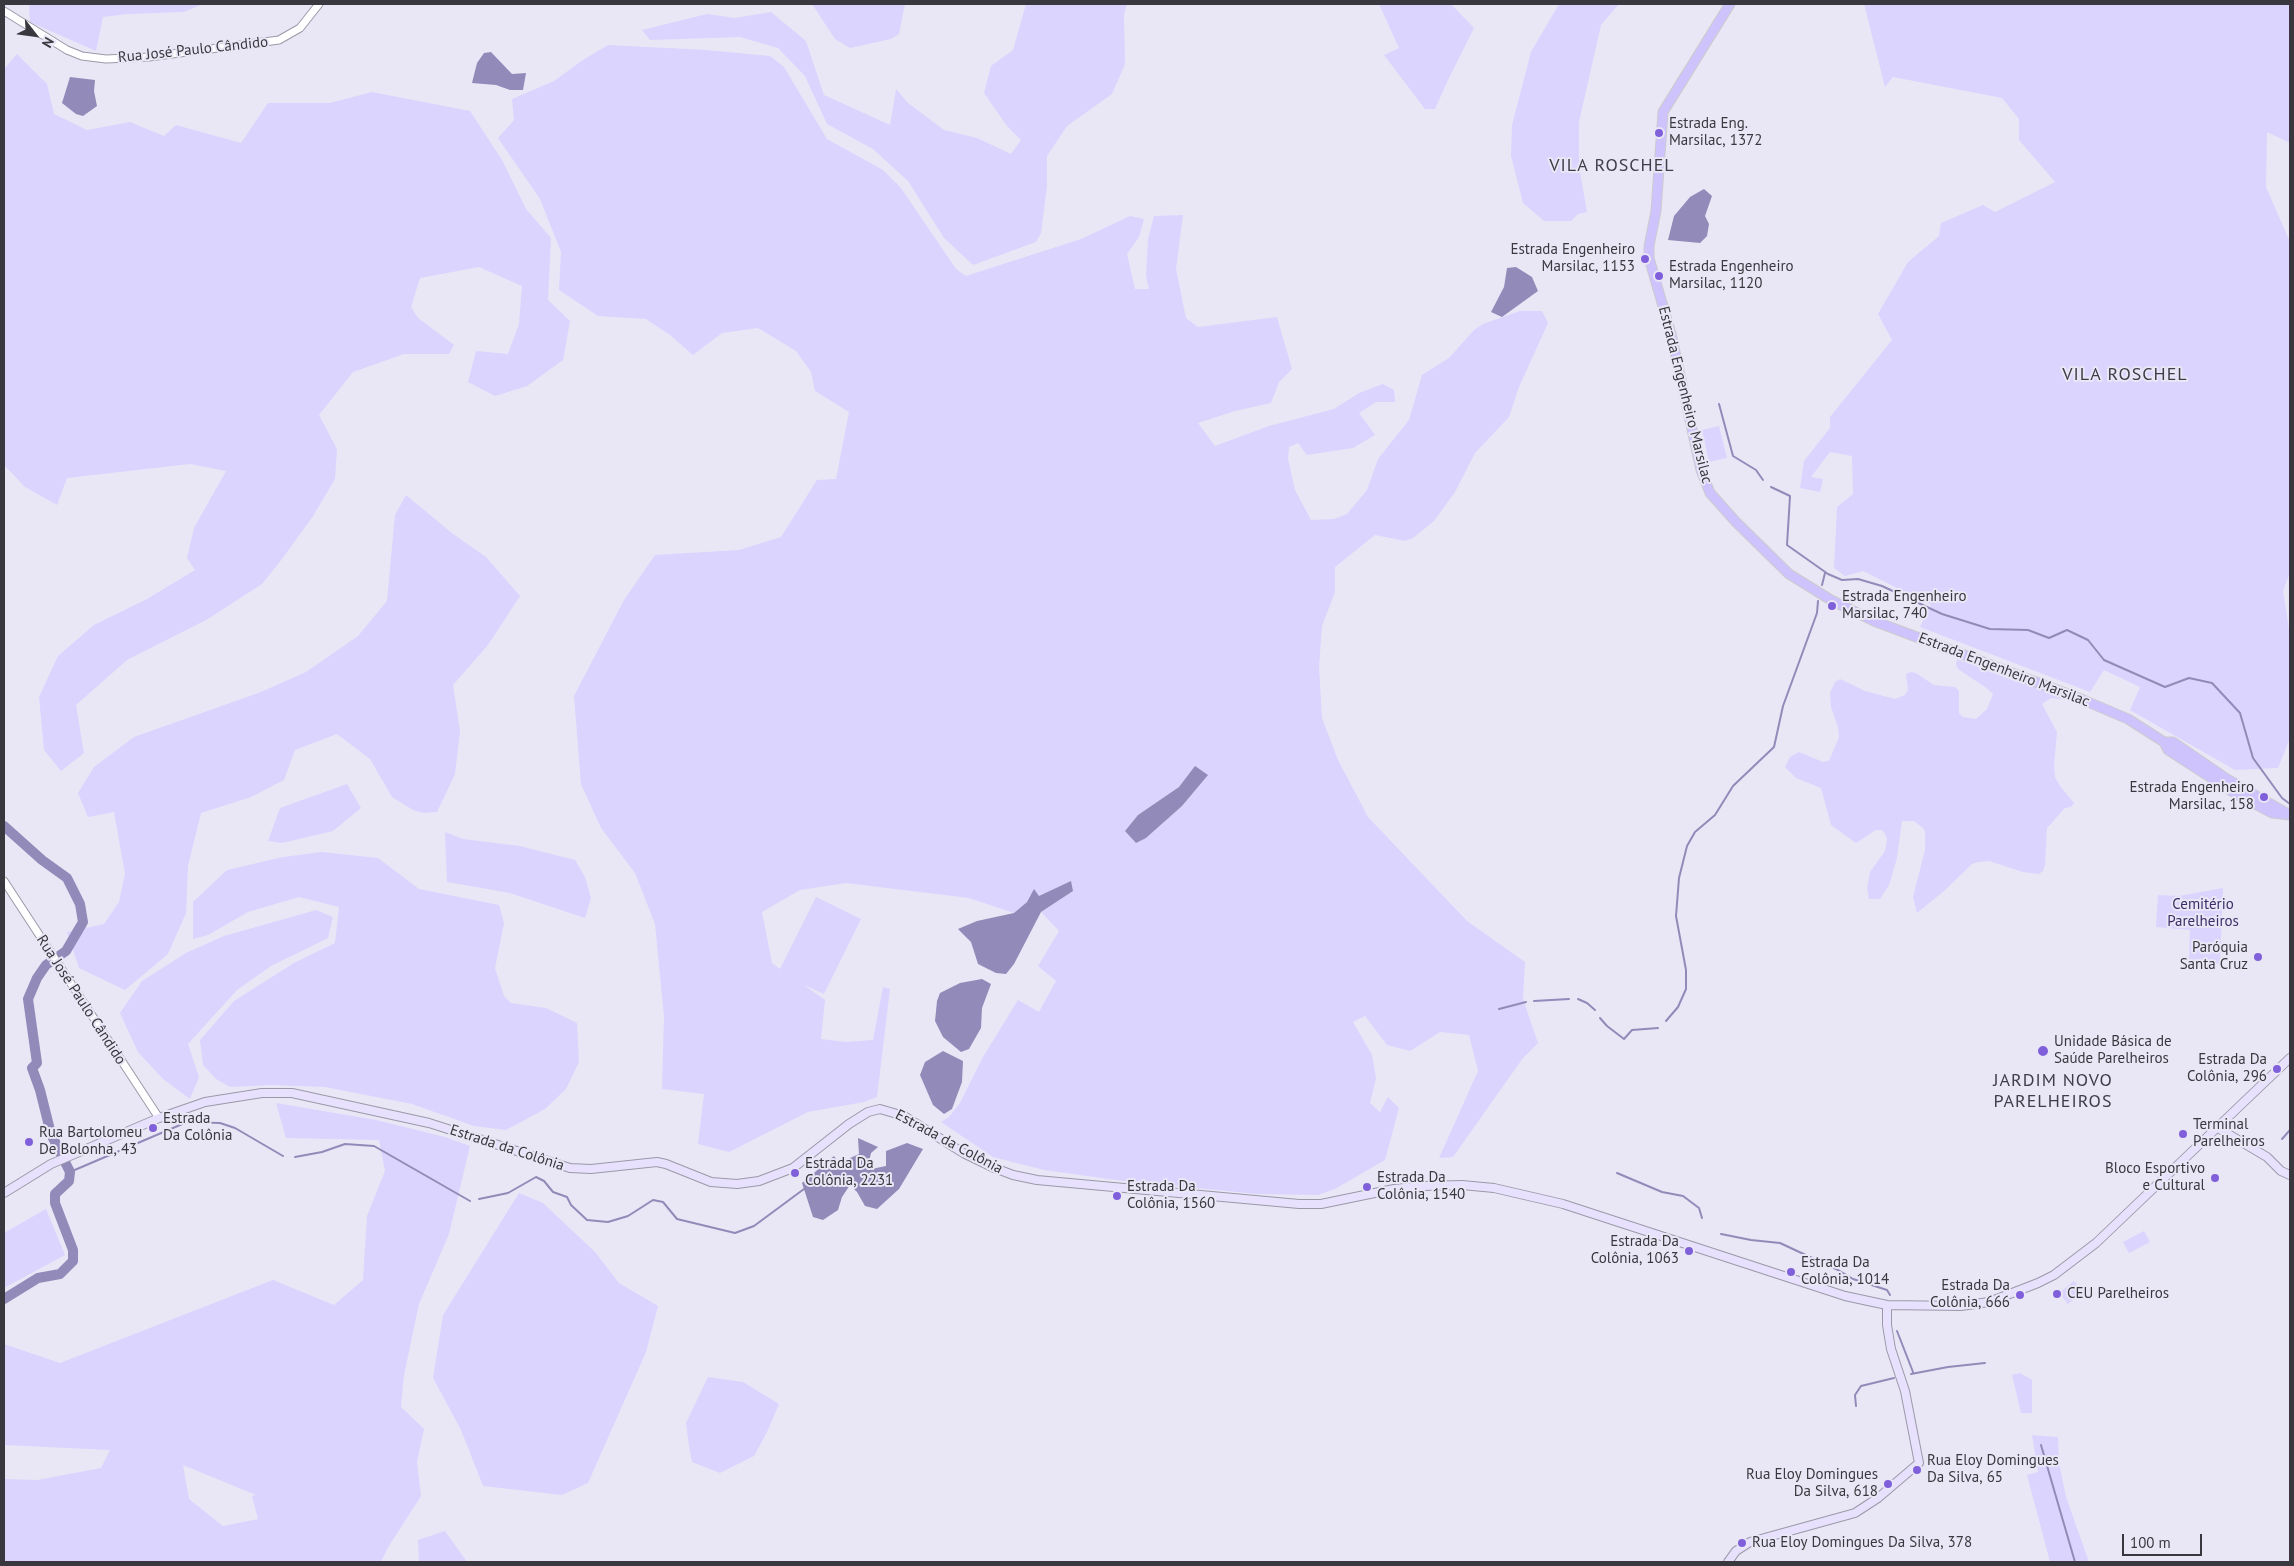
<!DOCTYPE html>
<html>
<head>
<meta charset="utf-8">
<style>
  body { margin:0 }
  #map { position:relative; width:2294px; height:1566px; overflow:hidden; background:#e9e7f6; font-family:"PT Sans",sans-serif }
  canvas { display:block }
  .frame { position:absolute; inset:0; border:5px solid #39383e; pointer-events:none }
  .north { position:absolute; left:10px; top:10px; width:50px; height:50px; -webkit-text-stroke:4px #e9e7f6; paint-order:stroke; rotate:120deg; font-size:14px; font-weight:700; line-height:20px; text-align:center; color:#39383e }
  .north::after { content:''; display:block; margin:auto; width:18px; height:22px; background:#39383e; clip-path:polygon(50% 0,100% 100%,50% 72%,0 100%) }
  .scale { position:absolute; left:2122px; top:1534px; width:80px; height:22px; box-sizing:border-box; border:2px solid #39383e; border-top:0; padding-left:6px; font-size:15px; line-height:18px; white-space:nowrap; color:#39383e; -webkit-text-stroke:4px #e9e7f6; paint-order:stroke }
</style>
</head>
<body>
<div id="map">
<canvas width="2294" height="1566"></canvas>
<div class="frame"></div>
<div class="north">N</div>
<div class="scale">100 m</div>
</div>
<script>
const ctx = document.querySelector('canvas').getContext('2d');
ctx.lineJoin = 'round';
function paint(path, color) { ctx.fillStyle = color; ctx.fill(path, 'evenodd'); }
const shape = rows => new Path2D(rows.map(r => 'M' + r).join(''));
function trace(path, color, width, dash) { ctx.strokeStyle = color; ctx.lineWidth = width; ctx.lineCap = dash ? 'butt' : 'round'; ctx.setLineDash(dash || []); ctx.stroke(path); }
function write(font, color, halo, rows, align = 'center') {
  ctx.font = font + ' "PT Sans",sans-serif'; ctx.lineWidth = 4; ctx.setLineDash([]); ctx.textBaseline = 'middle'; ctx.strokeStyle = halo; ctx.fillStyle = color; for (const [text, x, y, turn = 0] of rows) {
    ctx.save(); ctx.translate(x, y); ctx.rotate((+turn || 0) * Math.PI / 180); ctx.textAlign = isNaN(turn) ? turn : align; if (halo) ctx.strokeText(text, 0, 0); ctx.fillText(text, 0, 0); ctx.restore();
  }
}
const green = shape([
  [29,4,203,4,184,12,128,14,103,17,96,51,30,22],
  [812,4,905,4,899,34,891,39,850,48,835,39],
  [1026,4,1127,4,1124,15,1125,64,1112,94,1067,126,1047,156,1047,186,1041,233,1036,242,973,265,944,238,908,181,873,149,827,124,805,76,778,48,740,37,650,40,642,30,707,14,735,18,771,12,806,41,824,95,890,125,896,89,908,103,944,130,977,138,1011,154,1021,140,1007,126,984,93,991,66,1013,50],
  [1379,4,1451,4,1474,28,1448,80,1435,109,1425,109,1384,55,1399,48],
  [1559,4,1619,4,1601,25,1579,122,1579,166,1587,212,1578,214,1571,221,1544,221,1523,203,1511,156,1512,125,1531,52],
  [1864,4,2290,4,2290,143,2267,132,2266,187,2290,242,2290,572,2283,591,2290,635,2290,738,2278,768,2235,770,2130,710,2140,687,2104,670,2090,692,1920,627,1931,605,1863,571,1845,576,1834,568,1837,507,1853,494,1852,456,1830,452,1811,477,1823,479,1820,492,1800,488,1804,461,1830,428,1830,417,1892,340,1878,314,1908,262,1939,236,1941,223,1983,205,1995,212,2055,182,2019,140,2019,119,2002,98,1893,77,1885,87],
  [608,45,706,50,770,56,784,67,827,139,883,170,901,188,956,269,966,276,1081,239,1130,216,1144,219,1139,237,1127,254,1135,289,1149,289,1146,276,1148,239,1154,216,1183,215,1176,269,1186,318,1198,327,1277,317,1292,369,1279,382,1271,403,1235,411,1198,423,1215,446,1269,426,1334,409,1359,393,1383,384,1394,390,1395,402,1376,402,1359,413,1375,435,1353,448,1307,455,1298,443,1289,447,1288,459,1295,490,1311,520,1334,519,1347,514,1367,490,1378,459,1409,420,1422,375,1449,358,1474,330,1483,324,1520,311,1542,311,1548,323,1519,387,1509,417,1475,453,1455,492,1434,521,1413,538,1405,541,1375,535,1335,567,1335,592,1322,626,1319,667,1322,718,1338,760,1368,817,1467,921,1525,962,1523,999,1538,1043,1523,1058,1453,1157,1439,1158,1478,1071,1469,1035,1440,1032,1410,1051,1387,1045,1365,1016,1353,1022,1372,1055,1376,1078,1370,1103,1380,1112,1388,1097,1399,1108,1385,1160,1335,1189,1318,1195,1257,1194,1116,1180,1044,1170,993,1157,941,1122,949,1117,960,1103,983,1057,1018,1000,1039,1012,1056,981,1038,966,1059,931,1041,912,1073,891,1039,896,1034,890,1027,902,1014,913,969,898,846,883,800,890,762,912,772,963,780,969,816,897,861,919,824,994,804,985,825,1000,821,1039,845,1042,873,1040,883,987,890,989,877,1097,864,1102,808,1112,729,1152,698,1144,704,1094,662,1089,664,1017,655,924,635,873,601,828,581,784,574,696,624,600,655,555,739,550,781,537,817,480,836,479,849,412,815,391,811,372,796,351,758,328,722,333,693,355,670,335,646,319,598,316,559,290,561,252,540,199,498,138,514,120,512,99,554,81,583,60],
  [1207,775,1182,806,1146,838,1125,831,1138,815,1179,787],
  [17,54,47,84,54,114,87,130,130,122,164,136,176,125,241,143,268,103,330,103,372,92,470,111,502,160,526,209,551,238,548,300,570,321,563,360,527,386,495,396,468,382,476,351,508,354,519,324,522,286,479,267,420,278,411,307,418,318,454,345,449,354,404,354,353,372,319,415,337,449,335,479,313,516,282,559,262,584,206,620,127,660,76,705,84,753,61,771,44,750,39,697,58,656,94,625,147,599,195,570,187,558,194,528,226,471,190,464,67,478,57,505,25,487,4,465,4,69],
  [1719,426,1727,458,1709,462,1702,430],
  [406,495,453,534,486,557,520,596,488,645,453,685,460,731,455,774,437,812,423,813,413,810,392,797,370,759,337,734,295,750,284,780,251,797,201,813,188,866,186,913,168,954,125,990,79,968,67,932,104,924,119,902,125,874,114,812,88,817,78,793,94,767,134,737,261,692,306,672,358,636,387,601,395,515],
  [1957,659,2017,682,2022,680,2065,695,2068,700,2051,698,2042,704,2057,732,2054,765,2055,777,2060,786,2074,803,2071,807,2065,808,2047,828,2045,865,2043,871,2039,874,2023,872,1989,861,1978,862,1972,864,1944,891,1917,913,1913,897,1925,850,1925,832,1923,828,1914,821,1902,821,1897,858,1889,885,1880,899,1869,899,1867,888,1870,872,1885,851,1887,839,1885,834,1882,830,1876,830,1856,843,1831,825,1821,788,1796,778,1785,767,1790,757,1799,752,1823,762,1829,761,1839,737,1838,727,1831,707,1830,693,1835,682,1840,679,1865,691,1895,699,1905,695,1908,690,1906,674,1911,672,1916,673,1934,685,1955,687,1959,691,1959,713,1963,717,1976,719,1987,709,1993,694,1985,687,1958,669,1956,664],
  [347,784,361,808,333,831,282,843,268,841,280,808],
  [445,832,463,839,520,846,575,860,585,877,591,898,585,918,510,893,447,882],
  [322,852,378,858,419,889,499,905,504,923,495,968,504,996,511,1003,546,1008,577,1023,579,1062,566,1089,545,1109,506,1130,474,1126,412,1104,325,1087,271,1085,230,1087,216,1079,203,1065,200,1040,234,1001,294,963,335,943,339,907,299,897,248,912,208,935,193,939,193,902,227,870,283,857],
  [2223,888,2220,964,2189,961,2190,930,2156,927,2158,895,2179,896],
  [316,910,333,917,328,938,271,966,237,990,188,1044,199,1077,190,1099,163,1079,138,1052,120,1013,142,981,186,953,224,936],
  [276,1103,376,1120,445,1137,470,1146,449,1234,419,1304,404,1375,401,1407,424,1429,417,1462,421,1496,387,1549,381,1562,4,1562,4,1479,37,1480,101,1468,110,1450,4,1445,4,1344,60,1363,273,1280,334,1305,363,1280,367,1216,385,1171,379,1140,286,1138],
  [183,1465,256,1495,252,1496,258,1519,223,1526,189,1499],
  [519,1193,543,1203,595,1252,619,1283,658,1306,646,1352,588,1483,562,1495,483,1486,461,1430,433,1378,443,1315],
  [46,1209,65,1255,4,1288,4,1233],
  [2144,1231,2150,1242,2129,1253,2123,1242],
  [2074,1281,2083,1292,2068,1304,2059,1293],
  [2020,1373,2032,1380,2032,1413,2021,1413,2012,1375],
  [708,1377,743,1382,779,1404,767,1432,754,1456,720,1473,692,1462,689,1446,686,1423],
  [2032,1435,2058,1437,2059,1463,2066,1497,2089,1562,2050,1562,2027,1475,2038,1472],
  [445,1531,467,1562,419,1562,418,1540]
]);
const water = shape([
  [491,52,512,74,526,73,523,90,510,90,496,85,472,83,477,63,484,53],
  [70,77,95,80,94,91,97,106,83,116,76,114,62,103],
  [1704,189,1712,196,1705,216,1709,224,1707,236,1700,243,1668,240,1674,216,1690,197],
  [1516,267,1532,277,1538,291,1502,317,1491,312,1504,287,1507,268],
  [1195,766,1208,775,1182,806,1146,838,1136,843,1125,831,1138,815,1179,787],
  [1071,881,1073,891,1041,912,1014,964,1006,974,996,973,978,964,971,942,958,929,977,921,1014,913,1027,902,1034,889,1039,896],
  [982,979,991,984,982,1008,981,1028,969,1049,961,1052,943,1037,935,1021,937,1001,940,993,960,983],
  [943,1051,963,1061,962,1082,952,1109,944,1114,933,1105,920,1075,925,1062],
  [858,1138,878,1147,871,1153,867,1170,886,1166,886,1151,907,1143,923,1149,899,1189,877,1209,865,1206,857,1192,850,1185,842,1197,838,1210,823,1220,813,1217,802,1183,834,1156,839,1163,859,1154]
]);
const stream = shape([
  [1719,404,1733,456,1756,470,1763,480],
  [1771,487,1790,496,1787,545,1828,574,1842,580,1858,579,1882,586,1942,614,1990,629,2028,630,2049,638,2067,630,2088,640,2104,660,2165,687,2189,678,2212,683,2240,713,2253,758,2282,798,2290,804],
  [1822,585,1825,573],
  [1578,999,1587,1003,1595,1010],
  [1534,1001,1569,999],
  [1499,1009,1526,1002],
  [1600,1018,1607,1026,1624,1039,1632,1030,1658,1028],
  [1666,1021,1678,1007,1686,989,1686,970,1676,916,1679,878,1687,846,1695,832,1715,815,1733,786,1774,747,1783,706,1817,613,1818,601],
  [2282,1139,2290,1130],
  [295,1157,322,1152,345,1144,374,1146,470,1201],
  [70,1172,187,1122,220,1123,235,1128,283,1156],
  [1617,1173,1662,1192,1683,1196,1699,1208,1702,1218],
  [479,1199,508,1193,536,1177,544,1181,553,1192,567,1197,571,1205,587,1220,608,1222,628,1216,653,1200,663,1202,677,1219,735,1233,754,1226,804,1189],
  [1721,1234,1751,1240,1780,1243,1838,1270,1853,1279,1887,1290,1890,1295],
  [1897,1331,1913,1372],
  [1911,1374,1948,1367,1985,1363],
  [1856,1406,1855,1395,1861,1386,1894,1378],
  [2041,1445,2075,1562]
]);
const river = shape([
  [4,826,42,860,67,878,80,904,83,922,66,951,46,965,37,978,28,999,37,1063,32,1068,40,1090,51,1134,70,1172,69,1181,55,1194,55,1203,73,1250,73,1261,60,1274,38,1278,4,1299]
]);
const tertiary = shape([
  [4,11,67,50,82,56,106,59,149,57,279,40,300,28,319,4],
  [4,881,159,1118]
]);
const secondary = shape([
  [2218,1128,2267,1157,2281,1171,2290,1175],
  [4,1193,51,1164,159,1118,205,1102,262,1093,292,1093,429,1123,570,1168,591,1169,657,1162,666,1164,711,1182,737,1184,759,1181,793,1168,849,1124,868,1112,880,1109,904,1116,965,1154,992,1167,1013,1175,1037,1180,1299,1204,1321,1204,1394,1189,1424,1186,1462,1185,1494,1188,1563,1204,1845,1296,1887,1305,1961,1306,1989,1302,2038,1283,2054,1275,2096,1243,2290,1058],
  [1728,1562,1736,1551,1750,1542,1855,1513,1878,1498,1919,1463,1905,1391,1891,1349,1887,1325,1887,1305]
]);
const primary = shape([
  [1730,4,1663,112,1656,211,1649,246,1649,258,1671,334,1701,470,1710,493,1736,522,1789,574,1831,600,1874,621,2081,699,2128,719,2164,742,2168,750,2236,794,2272,813,2290,815],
  [2164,742,2173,742,2227,779,2288,814]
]);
const markers = [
  [1659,133,5,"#8060da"],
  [1645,259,5,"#8060da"],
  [1659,276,5,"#8060da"],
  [1832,606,5,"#8060da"],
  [2264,797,5,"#8060da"],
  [2258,957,5,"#8060da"],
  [2043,1051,6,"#8060da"],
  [2277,1069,5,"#8060da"],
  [153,1128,5,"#8060da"],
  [2183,1134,5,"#8060da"],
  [29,1142,5,"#8060da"],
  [795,1173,5,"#8060da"],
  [2215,1178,5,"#8060da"],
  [1367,1187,5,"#8060da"],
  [1117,1196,5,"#8060da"],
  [1689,1251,5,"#8060da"],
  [1791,1272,5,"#8060da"],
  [2057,1294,5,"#8060da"],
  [2020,1295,5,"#8060da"],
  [1917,1470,5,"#8060da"],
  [1888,1484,5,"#8060da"],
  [1742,1543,5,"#8060da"]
];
const streetNames = [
  ["Rua José Paulo Cândido",193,50,-6],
  ["Estrada Engenheiro Marsilac",1685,395,76],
  ["Estrada Engenheiro Marsilac",2004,670,21],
  ["Rua José Paulo Cândido",81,1000,57],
  ["Estrada da Colônia",949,1142,28],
  ["Estrada da Colônia",507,1148,18]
];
const poiNames = [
  ["Estrada Eng.",1669,124],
  ["Marsilac, 1372",1669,141],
  ["Estrada Engenheiro",1635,250,"right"],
  ["Marsilac, 1153",1635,267,"right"],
  ["Estrada Engenheiro",1669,267],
  ["Marsilac, 1120",1669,284],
  ["Estrada Engenheiro",1842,597],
  ["Marsilac, 740",1842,614],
  ["Estrada Engenheiro",2254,788,"right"],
  ["Marsilac, 158",2254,805,"right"],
  ["Paróquia",2248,948,"right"],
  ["Santa Cruz",2248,965,"right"],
  ["Unidade Básica de",2054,1042],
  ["Saúde Parelheiros",2054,1059],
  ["Estrada Da",2267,1060,"right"],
  ["Colônia, 296",2267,1077,"right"],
  ["Estrada",163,1119],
  ["Da Colônia",163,1136],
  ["Terminal",2193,1125],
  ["Parelheiros",2193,1142],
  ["Rua Bartolomeu",39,1133],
  ["De Bolonha, 43",39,1150],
  ["Estrada Da",805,1164],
  ["Colônia, 2231",805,1181],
  ["Bloco Esportivo",2205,1169,"right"],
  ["e Cultural",2205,1186,"right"],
  ["Estrada Da",1377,1178],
  ["Colônia, 1540",1377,1195],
  ["Estrada Da",1127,1187],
  ["Colônia, 1560",1127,1204],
  ["Estrada Da",1679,1242,"right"],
  ["Colônia, 1063",1679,1259,"right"],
  ["Estrada Da",1801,1263],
  ["Colônia, 1014",1801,1280],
  ["Estrada Da",2010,1286,"right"],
  ["Colônia, 666",2010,1303,"right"],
  ["CEU Parelheiros",2067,1294],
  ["Rua Eloy Domingues",1927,1461],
  ["Da Silva, 65",1927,1478],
  ["Rua Eloy Domingues",1878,1475,"right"],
  ["Da Silva, 618",1878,1492,"right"],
  ["Rua Eloy Domingues Da Silva, 378",1752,1543]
];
const parkNames = [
  ["Cemitério",2203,905],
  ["Parelheiros",2203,922]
];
const quarterNames = [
  ["VILA ROSCHEL",1612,166],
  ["VILA ROSCHEL",2125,375],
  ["JARDIM NOVO",2053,1081],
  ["PARELHEIROS",2053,1102]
];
paint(green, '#dad4fe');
paint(water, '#928ab8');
trace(stream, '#928ab8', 2);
trace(river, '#928ab8', 10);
trace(tertiary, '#9b99a7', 9);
trace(secondary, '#9b99a7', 10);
trace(primary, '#cccbcd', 11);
trace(tertiary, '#fff', 7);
trace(secondary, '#e7e1fe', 8);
trace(primary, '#cfc3fe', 9);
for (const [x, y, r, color] of markers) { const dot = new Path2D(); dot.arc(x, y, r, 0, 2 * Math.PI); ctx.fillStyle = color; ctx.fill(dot); trace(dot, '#e9e7f6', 2); }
write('15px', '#39383e', '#e9e7f6', streetNames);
write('15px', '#39383e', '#e9e7f6', poiNames, 'left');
write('15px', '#3c2d67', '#e9e7f6', parkNames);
ctx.letterSpacing = '1px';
write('18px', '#3f3d49', '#e9e7f6', quarterNames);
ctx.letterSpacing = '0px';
</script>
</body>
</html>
